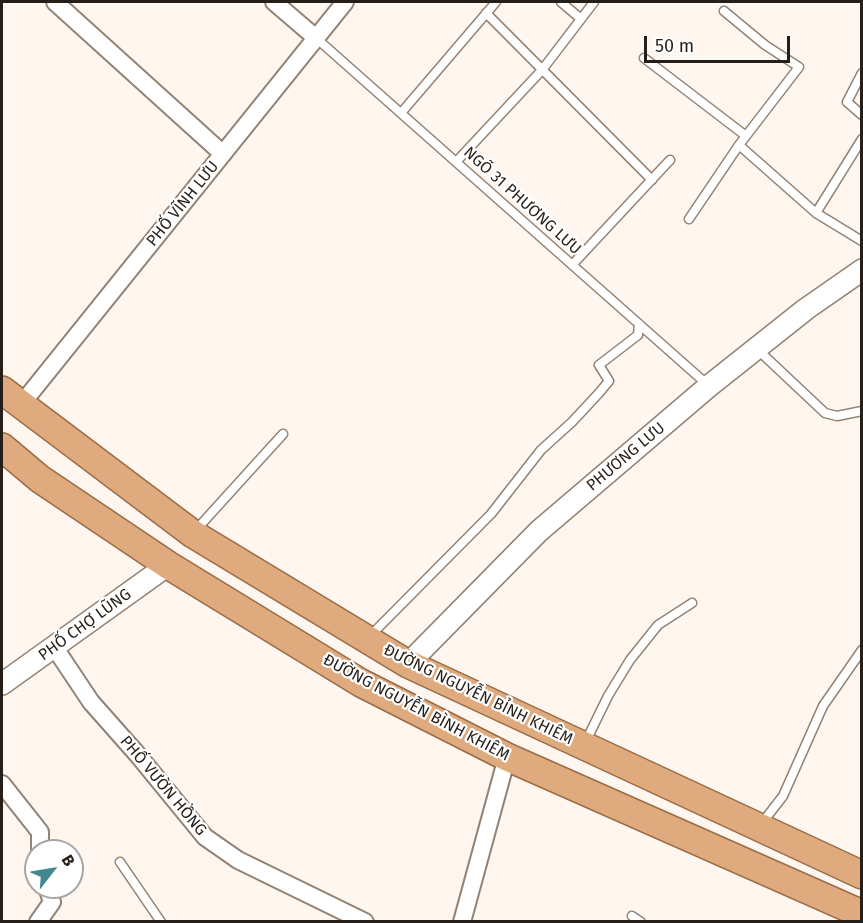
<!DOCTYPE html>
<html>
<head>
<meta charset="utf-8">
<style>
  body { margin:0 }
  #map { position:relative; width:863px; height:923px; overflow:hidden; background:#fef6ef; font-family:"Fira Sans",sans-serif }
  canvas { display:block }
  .frame { position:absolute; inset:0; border:3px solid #261f19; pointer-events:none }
  .north { position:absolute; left:24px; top:839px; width:60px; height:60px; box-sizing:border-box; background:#fff; border:2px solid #a8a5a3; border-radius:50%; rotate:59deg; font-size:16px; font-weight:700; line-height:24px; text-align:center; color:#261f19 }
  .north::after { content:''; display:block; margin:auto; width:21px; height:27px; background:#428891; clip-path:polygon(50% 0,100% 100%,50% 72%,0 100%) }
  .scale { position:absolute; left:644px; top:36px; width:146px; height:27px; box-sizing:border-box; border:3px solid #261f19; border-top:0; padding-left:8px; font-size:18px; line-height:21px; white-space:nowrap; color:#261f19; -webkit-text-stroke:4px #fff; paint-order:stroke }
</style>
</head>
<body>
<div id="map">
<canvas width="863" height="923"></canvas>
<div class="frame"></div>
<div class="north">B</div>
<div class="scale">50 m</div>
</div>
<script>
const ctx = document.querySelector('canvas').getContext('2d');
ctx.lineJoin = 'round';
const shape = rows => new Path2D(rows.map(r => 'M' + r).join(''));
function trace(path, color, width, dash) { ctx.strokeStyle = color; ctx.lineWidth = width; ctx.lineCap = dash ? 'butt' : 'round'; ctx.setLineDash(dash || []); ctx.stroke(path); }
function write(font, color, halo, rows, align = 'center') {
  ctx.font = font + ' "Fira Sans",sans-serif'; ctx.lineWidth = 4.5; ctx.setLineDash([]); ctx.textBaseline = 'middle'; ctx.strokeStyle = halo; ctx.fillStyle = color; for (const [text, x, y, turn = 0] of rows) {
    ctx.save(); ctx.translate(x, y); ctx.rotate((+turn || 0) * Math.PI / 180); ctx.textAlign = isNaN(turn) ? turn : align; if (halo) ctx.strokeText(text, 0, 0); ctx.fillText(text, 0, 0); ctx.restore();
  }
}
const service = shape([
  [561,2,581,19],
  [486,13,652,180],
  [316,38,709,386],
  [644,58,746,136],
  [862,73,847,102,862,115],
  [401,113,496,2],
  [739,145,816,213,862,241],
  [456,162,542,70,594,2],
  [816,213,862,139],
  [689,219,739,145,799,67,765,45,724,11],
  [572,265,670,160],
  [757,349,825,413,837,416,862,411],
  [195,531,283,434],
  [370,636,491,514,541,450,572,422,599,393,609,381,599,365,638,335,639,324],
  [585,743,608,696,630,660,658,625,692,603],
  [762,823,783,796,823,706,862,650],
  [120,862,161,922],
  [632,916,641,922]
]);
const minor = shape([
  [55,2,223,154],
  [274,2,316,38],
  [20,406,345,2],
  [55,648,91,702,137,754,205,837,238,860,365,922],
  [2,784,40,832,40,851],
  [38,922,52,902,47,887],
  [462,922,507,757]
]);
const tertiary = shape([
  [408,664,539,531,709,386,806,309,862,270],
  [2,684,168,565]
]);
const trunk = shape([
  [2,390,193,534,408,664,862,875],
  [2,447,40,479,168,565,361,683,507,757,862,914]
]);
const streetNames = [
  ["NGÕ 31 PHƯƠNG LƯU",522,201,42],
  ["PHỐ VĨNH LƯU",183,204,-51],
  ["PHƯƠNG LƯU",626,457,-40],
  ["PHỐ CHỢ LŨNG",85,625,-36],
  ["ĐƯỜNG NGUYỄN BỈNH KHIÊM",478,695,26],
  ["ĐƯỜNG NGUYỄN BÌNH KHIÊM",416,708,28],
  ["PHỐ VƯỜN HỒNG",163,786,50]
];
trace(service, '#948374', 11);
trace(minor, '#948374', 20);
trace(tertiary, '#948374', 24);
trace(trunk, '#996c46', 30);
trace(service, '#fff', 8);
trace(minor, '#fff', 16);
trace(tertiary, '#fff', 21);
trace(trunk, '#dfaa7e', 27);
write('16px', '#261f19', '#fff', streetNames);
</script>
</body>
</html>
